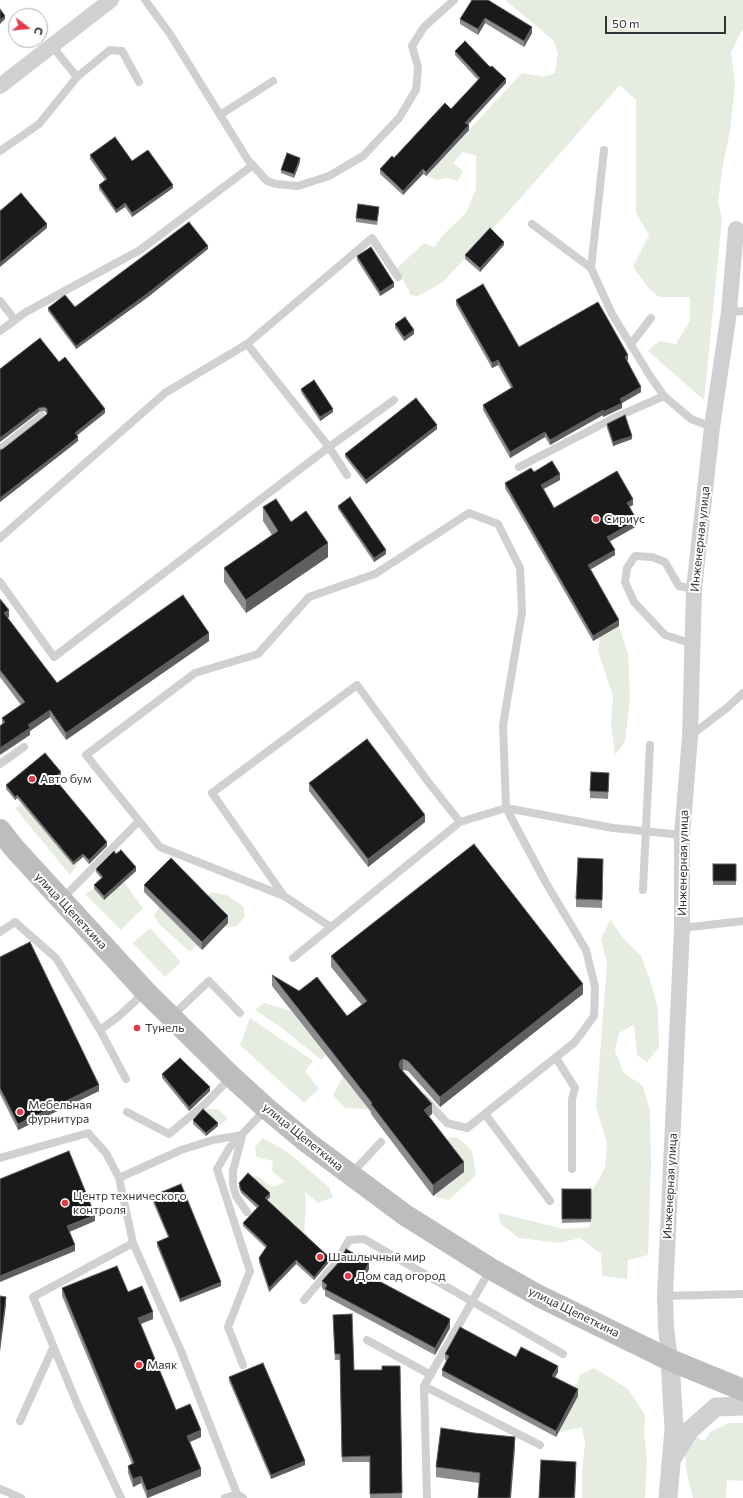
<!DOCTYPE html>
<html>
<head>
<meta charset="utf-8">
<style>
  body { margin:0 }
  #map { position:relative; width:743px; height:1498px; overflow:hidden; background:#fff; font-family:Commissioner,sans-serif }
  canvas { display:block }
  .north { position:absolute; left:8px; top:8px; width:40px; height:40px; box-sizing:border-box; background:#fff; border:1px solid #adadad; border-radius:50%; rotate:106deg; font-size:11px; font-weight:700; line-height:16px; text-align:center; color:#333 }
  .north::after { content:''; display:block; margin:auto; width:14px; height:18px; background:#e63946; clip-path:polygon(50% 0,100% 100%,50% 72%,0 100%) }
  .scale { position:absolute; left:605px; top:16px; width:121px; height:18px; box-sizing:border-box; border:2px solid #333; border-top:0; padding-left:5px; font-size:12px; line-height:14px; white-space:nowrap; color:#333; -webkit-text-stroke:3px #fff; paint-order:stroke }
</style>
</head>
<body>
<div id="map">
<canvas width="743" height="1498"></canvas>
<div class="north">С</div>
<div class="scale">50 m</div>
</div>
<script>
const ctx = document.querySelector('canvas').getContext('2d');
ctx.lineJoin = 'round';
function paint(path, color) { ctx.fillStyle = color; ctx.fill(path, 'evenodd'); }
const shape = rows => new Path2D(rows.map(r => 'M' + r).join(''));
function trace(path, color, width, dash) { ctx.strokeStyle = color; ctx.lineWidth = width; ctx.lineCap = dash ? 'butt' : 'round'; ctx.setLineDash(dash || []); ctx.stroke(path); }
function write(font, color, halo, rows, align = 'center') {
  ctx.font = font + ' Commissioner,sans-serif'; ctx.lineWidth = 4; ctx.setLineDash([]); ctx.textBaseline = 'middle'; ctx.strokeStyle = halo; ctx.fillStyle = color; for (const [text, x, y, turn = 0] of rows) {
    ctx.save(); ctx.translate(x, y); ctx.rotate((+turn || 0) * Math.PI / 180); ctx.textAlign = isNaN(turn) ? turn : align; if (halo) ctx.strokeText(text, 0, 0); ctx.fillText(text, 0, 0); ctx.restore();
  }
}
const green = shape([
  [505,0,743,0,743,29,731,52,735,84,730,131,723,164,718,202,722,219,704,400,648,351,659,341,676,344,690,321,690,297,659,297,650,290,633,267,649,235,636,213,636,100,620,85,518,201,443,282,418,296,411,295,397,268,424,243,434,247,444,234,466,213,476,189,476,156,463,152,453,163,463,171,458,181,447,178,437,180,426,176,522,73,544,77,555,73,558,53,553,40],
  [619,626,628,654,630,697,625,742,615,755,611,723,613,696,598,651,600,637],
  [22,804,73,865,82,858,70,875,15,808],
  [124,882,143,908,121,930,85,894,94,889,104,900],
  [211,892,226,895,243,906,245,916,237,926,225,927,228,923,204,899],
  [159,907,197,945,190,952,158,923,154,915],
  [610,920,624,939,641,956,651,983,658,1009,659,1047,647,1062,637,1055,634,1025,619,1033,615,1051,624,1073,643,1086,650,1111,651,1165,648,1255,628,1260,627,1279,602,1276,601,1254,580,1238,559,1243,519,1238,500,1223,499,1213,564,1229,589,1227,591,1222,591,1193,605,1168,607,1143,596,1107,607,963,601,939],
  [150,928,181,962,165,977,133,943],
  [264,1003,291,1011,326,1055,321,1060,282,1028,255,1010],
  [250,1018,313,1061,305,1071,319,1089,304,1103,240,1045],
  [343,1077,365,1104,368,1109,345,1108,333,1095],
  [207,1109,218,1109,228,1119,217,1126,203,1112],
  [457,1137,472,1151,476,1175,449,1200,433,1196,464,1172,439,1140],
  [263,1138,286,1151,329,1187,333,1197,318,1203,305,1192,306,1209,304,1230,313,1245,265,1202,270,1197,248,1177,257,1176,272,1187,285,1182,272,1171,273,1161,256,1157,255,1147],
  [594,1368,628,1389,645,1415,644,1434,647,1458,645,1498,582,1498,582,1474,585,1443,582,1427,559,1432,578,1396,573,1393,580,1375],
  [729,1423,743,1423,743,1481,727,1480,726,1498,693,1498,686,1469,685,1452,695,1436,704,1441,710,1432]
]);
const service = shape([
  [145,0,170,34,248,160,267,181,276,184,298,186,329,176,363,156,399,118,416,90,418,67,412,46,424,27,454,0],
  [52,46,77,77],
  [220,115,273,81],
  [0,151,39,124,77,77,110,50,122,51,139,82],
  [532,224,591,268,612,314,650,376,664,396,691,419,712,427],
  [591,268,604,150],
  [0,301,15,320],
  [729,312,743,311],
  [0,331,26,312,140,250,253,165],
  [247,344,372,238,398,277],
  [631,344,651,318],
  [0,449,42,416],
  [519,467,616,417,664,396],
  [0,538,165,393,247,344,329,447,347,475],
  [0,582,54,657,329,447,394,400],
  [693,644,665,635,634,602,625,582,627,568,635,556,652,557,665,562,679,586,694,589],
  [690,736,728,707,743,693],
  [0,764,24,747],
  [643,890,650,745],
  [284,896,160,847,86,755,195,673,258,654,309,597,375,574,469,513,498,524,520,568,522,612,503,725,506,808,546,883,586,950,595,987,594,1016,575,1042,467,1128,447,1123,424,1098],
  [62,899,139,821],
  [331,927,284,896,212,793,357,685,429,783,460,822],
  [682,928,743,921],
  [0,932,15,922,56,958,100,1030,126,1079],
  [293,958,460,822,506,808,613,828,682,835],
  [172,1016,209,981,240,1013],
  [100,1030,119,1016,145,992],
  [556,1058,575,1088,572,1099,572,1169],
  [127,1112,169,1134,204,1105,231,1077],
  [485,1114,550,1201],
  [242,1136,233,1171,233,1185,236,1196,247,1212],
  [0,1158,88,1133,106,1153,119,1178,133,1243,181,1351,237,1494],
  [351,1174,381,1142],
  [119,1178,181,1150,213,1140,242,1135],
  [665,1296,743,1294],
  [304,1300,335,1264,349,1240,364,1239,563,1354],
  [367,1340,431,1375],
  [243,1365,228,1327,250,1271,217,1169,230,1147,266,1109],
  [424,1386,540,1445],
  [20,1421,53,1348],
  [0,1489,21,1498],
  [121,1498,78,1406,33,1297,133,1243],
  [225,1498,237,1494,243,1498],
  [427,1498,424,1386,490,1270]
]);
const minor = shape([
  [0,86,111,0],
  [670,1360,666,1328,665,1296,682,928,682,835,690,737,694,589,712,427,729,312,736,229]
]);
const tertiary = shape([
  [673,1457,690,1430,716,1407,743,1406],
  [668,1498,674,1429,670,1360]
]);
const secondary = shape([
  [0,830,14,848,145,991,232,1077,266,1108,308,1143,405,1215,491,1269,539,1296,670,1360,743,1390]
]);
const wall = shape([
  [472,0,532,33,524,47,485,23,478,35,460,24,460,19],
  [455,51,490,67,506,83,468,125,469,130,426,176,423,174,403,195,380,174,380,169,451,109,478,80,455,55],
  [90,155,132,161,173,188,132,217,125,207,116,213,99,189,99,185,105,180,90,159],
  [300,162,294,178,281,173,281,170],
  [379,211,377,225,356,222,356,218],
  [504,245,480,272,465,259,465,255],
  [208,249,148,297,76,349,48,311,48,308,75,307],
  [357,256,394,287,380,296,357,260],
  [456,300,519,347,628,360,627,361,641,392,622,403,622,408,603,417,603,415,550,445,545,437,510,458,483,410,483,405,511,388,498,365,492,368,456,305],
  [395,324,414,334,404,341,395,328],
  [59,362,105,413,77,435,78,441,0,502,0,450,3,449,45,416,47,414,47,413,44,411,39,412,0,442,0,369],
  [301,389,333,412,320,421,301,392],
  [607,424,632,439,613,446,607,428],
  [437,429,366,484,345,457,345,454],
  [534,472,560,480,544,489,554,508,633,505,629,507,637,526,610,541,615,555,590,569,619,626,593,641,505,488,505,483],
  [338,506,386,554,374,562,338,509],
  [263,507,291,522,328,557,246,613,224,582,224,568,272,535,263,521],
  [0,599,9,617,7,618,57,683,209,641,66,740,50,717,30,731,30,735,2,724,2,718,21,705,0,677],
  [61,776,56,781,107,846,89,864,83,857,73,865,17,798,15,800,6,789,6,785],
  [609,780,608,799,590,798,590,791],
  [309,783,425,822,368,867,309,791],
  [116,854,136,871,104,900,94,889,94,885,101,878,96,872,96,869],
  [713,864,736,864,736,885,713,885],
  [603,866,602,908,576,907,576,899],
  [144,885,228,923,202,950,144,892],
  [331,956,583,994,440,1107,408,1071,403,1070,402,1070,432,1114,429,1116,464,1172,433,1196,371,1114,371,1112,272,986,272,975,299,991,347,1016,362,1005,331,967],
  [0,957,99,1091,18,1130,0,1094],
  [162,1074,210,1091,189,1111,162,1078],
  [193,1120,218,1126,206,1136,193,1124],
  [239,1183,270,1197,267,1200,330,1261,314,1280,296,1264,269,1292,259,1262,259,1258,266,1248,243,1226,243,1223,257,1208,241,1193,239,1187],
  [562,1189,591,1189,591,1222,562,1223],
  [152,1196,221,1286,180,1302,157,1246,157,1242,168,1237,152,1200],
  [369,1269,366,1274,450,1321,450,1328,435,1355,325,1296,325,1291,322,1288,322,1281],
  [62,1288,128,1292,153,1319,141,1324,176,1410,201,1437,190,1442,201,1476,148,1498,147,1498,141,1483,133,1487,128,1473,128,1466,132,1464,62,1296],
  [333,1321,354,1370,382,1370,400,1366,402,1498,370,1498,370,1462,342,1462,340,1360,335,1360],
  [445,1354,516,1357,558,1372,555,1377,578,1396,556,1437,442,1376,442,1370,447,1361,445,1360],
  [229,1377,305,1465,271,1479,229,1381],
  [474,1433,515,1447,479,1483,436,1477,436,1467]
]);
const shadedWall = shape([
  [5,16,5,19,0,24,0,20],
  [485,18,485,23,478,35,478,29],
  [532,27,532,33,524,47,524,41],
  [506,79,506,83,465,127,465,123],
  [469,125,469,130,426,176,426,172],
  [300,158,300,162,294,178,294,174],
  [423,169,423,174,403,195,403,191],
  [173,185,173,188,132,217,132,213],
  [125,203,125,207,116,213,116,210],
  [47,224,47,228,0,267,0,263],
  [504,242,504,245,480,272,480,268],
  [208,246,208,249,148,297,76,349,76,346],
  [394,283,394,287,380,296,380,292],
  [414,330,414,334,404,341,404,337],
  [628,355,628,360,625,362,625,357],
  [498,360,498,365,492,368,492,363],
  [641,387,641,392,622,403,622,408,603,417,603,412,620,399],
  [39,408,39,412,0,442,0,438],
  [105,409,105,413,75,437,75,433],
  [333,409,333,412,320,421,320,417],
  [603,410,603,415,550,445,550,440],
  [437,425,437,429,366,484,366,480],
  [545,432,545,437,510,458,510,452],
  [632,436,632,439,613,446,613,442],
  [78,437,78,441,0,502,0,498],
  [560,474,560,480,541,490,541,485],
  [633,499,633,505,627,508,627,503],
  [637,520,637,526,607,543,607,537],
  [328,543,328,557,246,613,246,600],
  [386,550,386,554,374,562,374,558],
  [615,550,615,555,588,571,588,565],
  [9,610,9,617,4,621,4,613],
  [619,620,619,626,593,641,593,636],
  [209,633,209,641,66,740,66,733],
  [50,710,50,717,30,731,30,735,0,755,0,748,28,725],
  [61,772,61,776,54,782,54,778],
  [17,795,17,798,15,800,15,797],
  [425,815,425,822,368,867,368,859],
  [107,842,107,846,89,864,89,860],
  [83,854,83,857,73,865,73,862],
  [136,867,136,871,104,900,104,896],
  [228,916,228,923,202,950,202,942],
  [583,984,583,994,440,1107,440,1097],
  [403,1059,403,1070,400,1071,399,1065,400,1061],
  [99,1085,99,1091,18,1130,18,1124],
  [210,1087,210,1091,189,1111,189,1107],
  [432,1104,432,1114,424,1120,424,1110],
  [218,1123,218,1126,206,1136,206,1133],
  [464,1162,464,1172,433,1196,433,1185],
  [270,1193,270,1197,265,1202,265,1198],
  [95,1215,95,1221,67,1233,67,1226],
  [75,1245,75,1251,0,1282,0,1276],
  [330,1258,330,1261,314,1280,314,1277],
  [296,1260,296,1264,269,1292,269,1288],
  [369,1262,369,1269,364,1280,364,1273],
  [221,1282,221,1286,180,1302,180,1299],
  [6,1297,6,1305,0,1352,0,1344],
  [153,1312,153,1319,138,1325,138,1318],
  [450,1319,450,1322,450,1321,450,1328,435,1355,435,1348],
  [558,1366,558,1372,552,1382,552,1376],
  [578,1389,578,1396,556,1437,556,1431],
  [201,1430,201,1437,187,1443,187,1436],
  [515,1437,515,1447,511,1498,510,1498],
  [305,1461,305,1465,271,1479,271,1475],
  [576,1462,576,1473,575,1498,574,1498],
  [201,1469,201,1476,147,1498,147,1491],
  [141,1476,141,1483,133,1487,133,1479]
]);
const building = shape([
  [472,0,488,0,532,27,524,41,485,18,478,29,460,19,472,0],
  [0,9,5,16,0,20,0,9],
  [465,41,490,67,492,66,506,79,465,123,469,125,426,172,423,169,403,191,380,169,392,156,394,158,445,103,451,109,480,78,455,51,465,41],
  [115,137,132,161,148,150,173,185,132,213,125,203,116,210,99,185,107,179,90,155,115,137],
  [287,153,300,158,294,174,281,170,287,153],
  [21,193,47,224,0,263,0,211,21,193],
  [358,204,379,207,377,221,356,218,358,204],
  [189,222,208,246,148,293,76,346,48,308,65,295,75,307,189,222],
  [490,228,504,242,480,268,465,255,490,228],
  [371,247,394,283,380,292,357,256,371,247],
  [483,284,519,347,598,302,628,355,625,357,641,387,620,399,622,403,603,412,603,410,550,440,545,432,510,452,483,405,513,387,498,360,492,363,456,300,483,284],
  [405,317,414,330,404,337,395,324,405,317],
  [40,338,59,362,65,357,105,409,75,433,78,437,0,498,0,450,3,449,45,416,47,414,47,409,44,407,39,408,0,438,0,369,40,338],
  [314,380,333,409,320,417,301,389,314,380],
  [416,398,437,425,366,480,345,454,416,398],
  [625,415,632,436,613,442,607,424,625,415],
  [552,461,560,474,541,485,554,508,617,471,633,499,627,503,637,520,607,537,615,550,588,565,619,620,593,636,505,483,531,468,534,472,552,461],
  [350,497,386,550,374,558,338,506,350,497],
  [276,499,291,522,306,511,328,543,246,600,224,568,278,531,263,507,276,499],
  [183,595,209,633,66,733,50,710,28,725,30,728,0,748,0,726,5,722,2,718,25,702,0,670,0,599,9,610,4,613,57,683,183,595],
  [367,739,425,815,368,859,309,783,367,739],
  [45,753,61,772,54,778,107,842,89,860,83,854,73,862,19,797,17,795,15,797,6,785,45,753],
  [591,772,609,773,608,792,590,791,591,772],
  [474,844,583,984,440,1097,408,1061,403,1059,400,1061,399,1065,400,1068,432,1104,424,1110,464,1162,433,1185,371,1104,372,1103,272,975,299,991,317,977,347,1016,367,1001,331,956,474,844],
  [121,850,136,867,104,896,94,885,103,877,96,869,114,851,116,854,121,850],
  [171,858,228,916,202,942,144,885,171,858],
  [578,858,603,859,602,900,576,899,578,858],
  [713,864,736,864,736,881,713,881,713,864],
  [30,942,99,1085,18,1124,0,1088,0,957,30,942],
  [180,1058,210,1087,189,1107,162,1074,180,1058],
  [203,1109,218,1123,206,1133,193,1120,203,1109],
  [69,1151,95,1215,67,1226,75,1245,0,1276,0,1179,69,1151],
  [248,1173,270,1193,265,1198,330,1258,314,1277,296,1260,269,1288,259,1258,267,1246,243,1223,259,1206,241,1190,239,1183,248,1173],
  [181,1184,221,1282,180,1299,157,1242,169,1237,152,1196,181,1184],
  [562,1189,591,1189,591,1219,562,1219,562,1189],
  [346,1249,369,1262,364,1273,450,1319,449,1321,450,1321,435,1348,325,1289,327,1285,322,1281,339,1262,346,1249],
  [117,1266,128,1292,142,1286,153,1312,138,1318,176,1410,190,1404,201,1430,187,1436,201,1469,147,1491,141,1476,133,1479,128,1466,134,1463,62,1288,117,1266],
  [0,1296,6,1297,0,1344,0,1296],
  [352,1314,354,1370,382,1370,382,1366,400,1366,402,1493,370,1494,370,1456,342,1457,340,1354,335,1354,333,1315,352,1314],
  [460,1327,516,1357,521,1347,558,1366,552,1376,578,1389,556,1431,442,1370,449,1356,445,1354,460,1327],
  [263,1363,305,1461,271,1475,229,1377,263,1363],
  [441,1428,474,1433,515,1437,510,1498,478,1498,480,1473,436,1467,441,1428],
  [541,1460,576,1462,574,1498,539,1498,541,1460]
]);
const markers = [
  [596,519,4,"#e63946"],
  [32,779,4,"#e63946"],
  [137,1028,4,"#e63946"],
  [20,1112,4,"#e63946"],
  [65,1203,4,"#e63946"],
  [320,1257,4,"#e63946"],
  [348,1276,4,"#e63946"],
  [139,1365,4,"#e63946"]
];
const poiNames = [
  ["Сириус",604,519],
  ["Авто бум",40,779],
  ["Тунель",145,1028],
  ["Мебельная",28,1105],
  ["фурнитура",28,1119],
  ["Центр технического",73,1196],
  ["контроля",73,1210],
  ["Шашлычный мир",328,1257],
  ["Дом сад огород",356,1276],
  ["Маяк",147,1365]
];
const streetNames = [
  ["Инженерная улица",700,539,-84],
  ["Инженерная улица",683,863,-89],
  ["улица Щепеткина",71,911,47],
  ["улица Щепеткина",303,1137,39],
  ["Инженерная улица",670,1186,-87],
  ["улица Щепеткина",574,1312,26]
];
paint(green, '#e6ecdf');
trace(service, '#d0d0d0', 8);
trace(minor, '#d0d0d0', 16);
trace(tertiary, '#d0d0d0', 19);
trace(secondary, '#bdbdbd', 22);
paint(wall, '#8c8c8c');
paint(shadedWall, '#5f5f5f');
paint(building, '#1a1a1a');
trace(building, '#5f5f5f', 1);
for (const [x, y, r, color] of markers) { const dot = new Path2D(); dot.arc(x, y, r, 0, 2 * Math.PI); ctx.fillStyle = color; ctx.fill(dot); trace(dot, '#fff', 1.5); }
write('12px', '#333', '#fff', poiNames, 'left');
write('12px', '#333', '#fff', streetNames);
</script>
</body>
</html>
